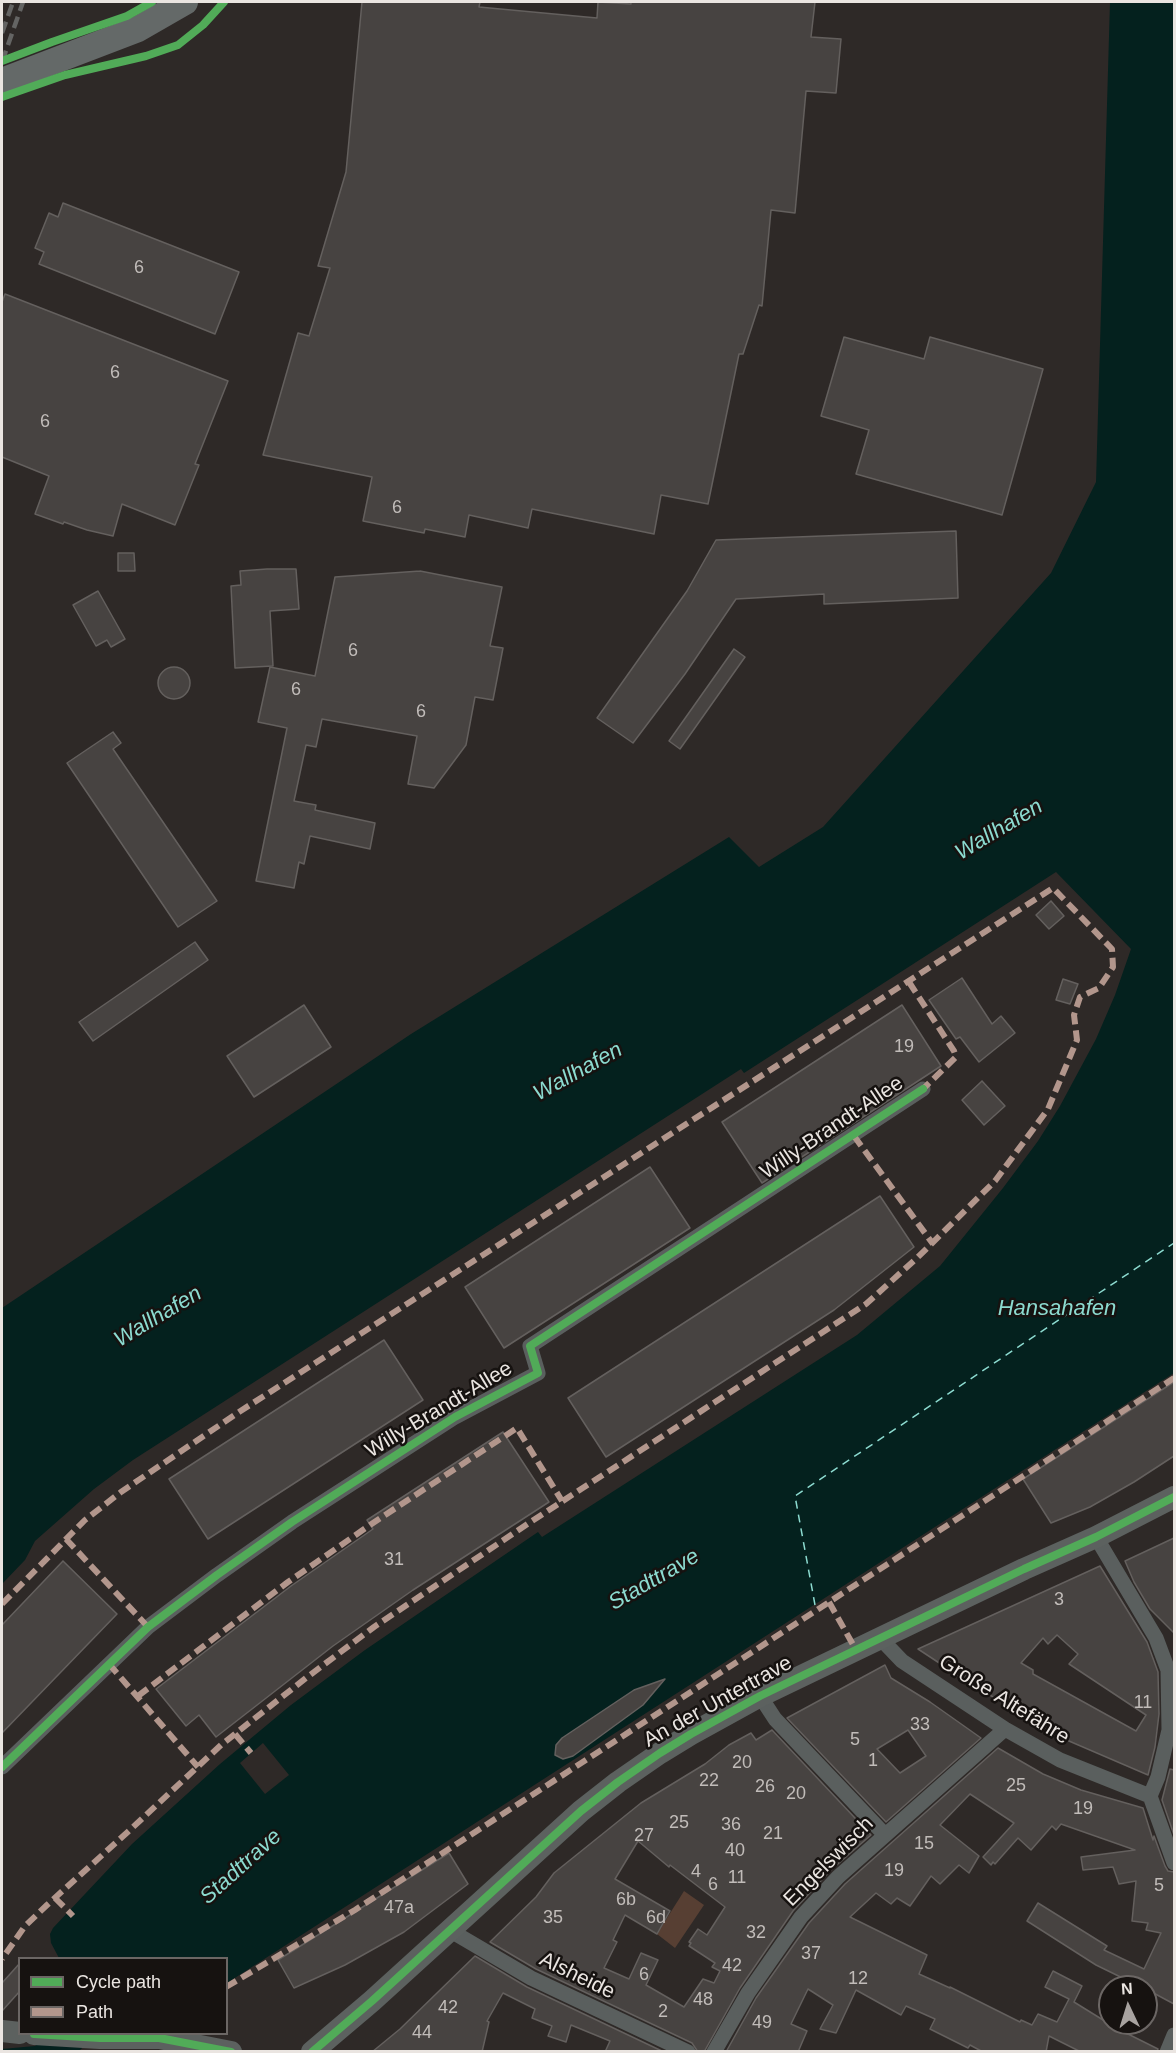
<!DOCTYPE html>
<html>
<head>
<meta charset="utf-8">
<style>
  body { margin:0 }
  #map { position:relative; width:1176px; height:2053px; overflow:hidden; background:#2e2927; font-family:Arial,sans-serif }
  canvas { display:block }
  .frame { position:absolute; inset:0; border:3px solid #eae5e1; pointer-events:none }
  .legend { position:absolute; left:18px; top:1957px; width:210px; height:78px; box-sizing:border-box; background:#161210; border:2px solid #6b6664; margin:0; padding:8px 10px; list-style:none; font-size:18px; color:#eae5e1 }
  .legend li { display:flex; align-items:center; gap:12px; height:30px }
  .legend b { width:30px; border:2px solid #6b6664 }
  .north { position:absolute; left:1098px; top:1975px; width:60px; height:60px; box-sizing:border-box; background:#161210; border:2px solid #6b6664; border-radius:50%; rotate:356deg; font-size:16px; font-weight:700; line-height:24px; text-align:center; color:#eae5e1 }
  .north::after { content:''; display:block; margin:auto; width:21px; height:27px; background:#a8a3a0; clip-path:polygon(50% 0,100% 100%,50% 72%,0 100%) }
</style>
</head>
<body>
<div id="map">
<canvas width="1176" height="2053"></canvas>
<div class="frame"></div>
<ul class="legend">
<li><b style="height:8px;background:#51ab58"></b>Cycle path</li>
<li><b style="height:8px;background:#b2968c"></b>Path</li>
</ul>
<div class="north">N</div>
</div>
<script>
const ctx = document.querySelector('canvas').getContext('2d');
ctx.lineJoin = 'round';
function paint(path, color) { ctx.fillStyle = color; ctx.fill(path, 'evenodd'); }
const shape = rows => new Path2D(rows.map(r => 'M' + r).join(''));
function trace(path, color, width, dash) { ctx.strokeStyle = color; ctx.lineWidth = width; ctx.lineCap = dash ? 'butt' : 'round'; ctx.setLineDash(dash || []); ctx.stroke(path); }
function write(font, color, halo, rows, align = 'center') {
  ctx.font = font + ' Arial,sans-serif'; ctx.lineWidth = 5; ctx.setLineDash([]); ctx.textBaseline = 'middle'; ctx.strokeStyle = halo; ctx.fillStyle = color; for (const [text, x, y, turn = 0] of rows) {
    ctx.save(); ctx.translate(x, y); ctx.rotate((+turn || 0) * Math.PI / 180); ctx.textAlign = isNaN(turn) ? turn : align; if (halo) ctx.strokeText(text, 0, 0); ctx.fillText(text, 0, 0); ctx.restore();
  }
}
const green = shape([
  [684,1891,704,1905,675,1948,657,1934]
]);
const water = shape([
  [1110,2,1174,2,1174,1373,227,1983,226,1958,59,1958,51,1943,50,1934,53,1928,132,1844,220,1764,291,1705,365,1650,538,1532,542,1537,857,1335,940,1266,1003,1188,1038,1141,1060,1106,1096,1039,1115,995,1131,949,1056,872,744,1073,741,1069,133,1460,94,1489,35,1541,25,1560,2,1584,2,1308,411,1034,729,837,759,867,823,827,1051,573,1096,482],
  [49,2034,97,2034,79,2051,2,2052,2,2049,35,2046]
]);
const pier = shape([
  [263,1743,289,1775,265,1794,240,1763]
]);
const ferry = shape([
  [815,1605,795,1496,1174,1243]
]);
const building = shape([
  [362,2,480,2,479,7,597,18,598,2,631,4,631,2,815,2,811,37,841,39,836,93,806,91,795,213,771,210,762,306,759,305,743,354,739,354,708,504,661,495,654,534,532,509,528,528,469,515,465,537,425,529,424,533,363,521,372,477,263,455,298,333,309,336,330,268,318,266,346,172,362,2],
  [63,203,239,272,215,334,39,264,44,252,35,248,49,213,58,217,63,203],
  [5,294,228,381,195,464,199,465,175,525,122,504,113,536,87,530,64,522,63,524,35,514,49,476,2,457,2,302,5,294],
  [844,337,924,359,930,337,1043,369,1002,515,856,474,869,430,821,416,844,337],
  [956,531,958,598,824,604,824,594,736,599,685,674,633,743,597,718,687,591,716,540,956,531],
  [118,553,134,553,135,571,118,571,118,553],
  [267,569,296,569,299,609,270,611,273,666,235,668,231,586,241,585,240,571,267,569],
  [420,571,502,587,490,646,503,648,493,700,475,697,466,745,434,788,408,784,417,736,322,719,316,747,306,745,294,801,316,805,315,810,375,823,370,849,310,836,304,864,299,862,294,888,256,881,287,728,258,722,270,667,315,676,335,577,420,571],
  [98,591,125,639,111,647,107,640,96,646,73,605,98,591],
  [734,649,745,657,680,749,669,741,734,649],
  '158 683a16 16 0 1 1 32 0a16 16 0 1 1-32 0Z',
  [113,732,121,743,113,749,217,901,178,927,67,763,113,732],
  [1051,901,1064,916,1049,929,1036,915,1051,901],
  [195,942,208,960,93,1041,79,1022,195,942],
  [962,978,992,1024,1001,1016,1015,1033,979,1062,960,1037,956,1039,929,1000,962,978],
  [1063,979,1078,984,1070,1004,1056,1000,1063,979],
  [304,1005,331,1047,254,1097,227,1056,304,1005],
  [902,1005,941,1066,762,1183,722,1122,902,1005],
  [982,1081,1005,1106,984,1125,962,1100,982,1081],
  [650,1167,690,1228,504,1348,465,1287,650,1167],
  [880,1196,914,1247,834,1310,606,1457,568,1398,880,1196],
  [384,1340,423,1400,208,1539,169,1479,384,1340],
  [1174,1382,1174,1456,1134,1482,1090,1507,1051,1523,1023,1479,1174,1382],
  [503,1432,549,1502,413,1590,333,1646,216,1737,199,1715,186,1726,156,1689,291,1586,373,1529,367,1520,503,1432],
  [1174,1538,1174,1633,1150,1609,1134,1582,1125,1561,1174,1538],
  [63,1561,117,1614,2,1733,2,1625,63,1561],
  [1100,1566,1147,1642,1158,1672,1159,1714,1155,1747,1148,1775,1055,1735,962,1678,918,1649,1100,1566],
  [1057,1635,1078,1654,1069,1664,1146,1715,1136,1731,1033,1674,1033,1670,1021,1663,1043,1638,1048,1644,1057,1635],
  [885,1665,891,1678,930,1702,981,1738,886,1822,787,1718,885,1665],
  [908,1730,926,1756,900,1773,877,1749,908,1730],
  [665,1679,643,1705,573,1756,563,1759,555,1755,556,1745,562,1738,634,1690,665,1679],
  [772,1730,871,1835,831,1870,793,1911,740,1988,704,2052,698,2052,692,2043,536,1969,490,1942,536,1897,554,1873,641,1803,705,1764,729,1745,751,1733,756,1740,772,1730],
  [638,1841,669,1867,670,1865,725,1907,707,1935,698,1929,689,1942,691,1943,689,1946,715,1963,712,1967,720,1971,714,1983,703,1979,684,2007,646,1985,658,1960,641,1953,629,1979,604,1968,617,1942,613,1940,625,1915,657,1934,670,1911,615,1879,638,1841],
  [998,1748,1043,1774,1081,1790,1143,1808,1153,1840,1154,1836,1165,1866,1168,1871,1174,1872,1174,2004,1146,1989,1146,1987,1141,1987,1096,1965,1027,1921,1038,1903,1107,1946,1104,1950,1144,1969,1161,1933,1146,1930,1148,1923,1132,1921,1136,1881,1119,1884,1113,1867,1083,1870,1081,1857,1135,1850,1061,1824,1056,1830,1052,1826,1031,1850,1018,1838,995,1864,993,1862,991,1865,983,1857,1014,1823,970,1794,940,1825,979,1856,969,1873,959,1865,940,1884,931,1876,910,1906,897,1898,891,1904,876,1893,850,1917,927,1955,919,1974,950,1988,950,1987,1020,2022,1021,2020,1032,2025,1038,2014,1057,2022,1069,1999,1045,1987,1053,1971,1082,1986,1074,2002,1116,2028,1158,2049,1157,2052,1081,2052,1049,2036,1046,2052,983,2052,970,2045,968,2048,930,2029,935,2019,906,2006,901,2015,856,1990,836,2033,820,2029,833,2005,808,1989,791,2024,807,2031,798,2052,726,2052,756,1998,809,1923,845,1884,998,1748],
  [1170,1769,1174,1770,1174,1835,1162,1800,1170,1769],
  [449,1853,468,1884,404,1932,345,1965,294,1988,278,1960,449,1853],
  [475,1956,527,1987,664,2052,605,2052,610,2041,571,2025,566,2042,548,2036,552,2026,532,2018,535,2009,503,1993,487,2021,489,2022,482,2052,372,2052,400,2029,475,1956],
  [20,1963,20,1991,2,2011,2,1983,20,1963]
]);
const street = shape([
  [1096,1537,1156,1638,1168,1670,1169,1730,1158,1777,1150,1796],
  [880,1638,902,1661,1005,1729,1060,1760,1150,1796,1174,1863],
  [760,1696,775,1719,885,1835],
  [2,1767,148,1627,217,1575,292,1522,455,1417,538,1373,530,1346,923,1089],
  [451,1931,531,1978,688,2052],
  [714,2052,748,1993,801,1917,838,1877,1005,1729],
  [1167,2052,1174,2035]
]);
const secondary = shape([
  [2,2031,20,2033],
  [34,2034,100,2038,159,2038],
  [144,2035,231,2052],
  [312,2052,372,2001,581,1811,618,1782,660,1753,691,1734,760,1696,1024,1569,1096,1537,1174,1497]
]);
const primary = shape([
  [2,81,138,29,185,2]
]);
const rail = shape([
  [2,33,13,2],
  [2,62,23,2]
]);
const quiet = shape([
  [909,982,954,1051,956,1057,923,1089],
  [854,1136,933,1244],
  [66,1539,148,1627],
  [829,1602,856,1650],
  [2,1604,85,1520,121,1492,239,1412,1053,888,1112,949,1113,967,1099,988,1080,997,1074,1015,1077,1040,1048,1109,995,1181,917,1258,866,1304,532,1521,374,1627,306,1678,221,1745,131,1829,47,1905,25,1926,2,1959],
  [109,1664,198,1767],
  [138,1696,288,1582,370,1525,517,1428,562,1501],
  [235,1734,251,1753],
  [55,1898,73,1916],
  [226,1987,355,1910,1174,1378]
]);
const cycleway = shape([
  [2,61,52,42,127,16,152,2],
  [2,97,65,75,146,56,178,45,203,25,224,2],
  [2,1767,148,1627,217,1575,292,1522,455,1417,538,1373,530,1346,923,1089],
  [34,2034,100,2038,159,2038],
  [149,2036,231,2052],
  [312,2052,372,2001,581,1811,618,1782,660,1753,691,1734,760,1696,1024,1569,1096,1537,1174,1497]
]);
const numberNames = [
  ["6",139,268],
  ["6",115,373],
  ["6",45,422],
  ["6",397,508],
  ["6",353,651],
  ["6",296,690],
  ["6",421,712],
  ["19",904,1047],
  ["31",394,1560],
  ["3",1059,1600],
  ["11",1143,1703],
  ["33",920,1725],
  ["5",855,1740],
  ["1",873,1761],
  ["20",742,1763],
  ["22",709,1781],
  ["25",1016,1786],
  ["26",765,1787],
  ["20",796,1794],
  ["19",1083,1809],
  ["25",679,1823],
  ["36",731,1825],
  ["21",773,1834],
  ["27",644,1836],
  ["15",924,1844],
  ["40",735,1851],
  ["19",894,1871],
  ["4",696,1872],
  ["11",737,1878],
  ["6",713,1885],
  ["5",1159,1886],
  ["6b",626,1900],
  ["47a",399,1908],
  ["35",553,1918],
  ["6d",656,1918],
  ["32",756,1933],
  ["37",811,1954],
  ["42",732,1966],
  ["6",644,1975],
  ["12",858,1979],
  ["48",703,2000],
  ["42",448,2008],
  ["2",663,2012],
  ["49",762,2023],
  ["44",422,2033]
];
const streetNames = [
  ["Willy-Brandt-Allee",832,1128,-34],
  ["Willy-Brandt-Allee",439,1410,-31],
  ["Große Altefähre",1004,1700,32],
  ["An der Untertrave",718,1702,-29],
  ["Engelswisch",829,1862,-45],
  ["Alsheide",577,1976,26]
];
const waterNames = [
  ["Wallhafen",999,830,-31],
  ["Wallhafen",578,1072,-29],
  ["Hansahafen",1057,1309],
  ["Wallhafen",158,1317,-31],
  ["Stadttrave",654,1580,-30],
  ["Stadttrave",241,1867,-42]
];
paint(green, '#573f33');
paint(water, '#04211e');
paint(pier, '#2e2927');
trace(ferry, '#8cdbd0', 1.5, [8, 6]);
paint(building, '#474341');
trace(building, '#64605e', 1.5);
trace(street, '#5a5f5e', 15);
trace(secondary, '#5c615f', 22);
trace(primary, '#646968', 26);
trace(rail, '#646463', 4.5, [12, 6]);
trace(quiet, '#b2968c', 6, [12, 6]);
trace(cycleway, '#51ab58', 8);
write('18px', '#c1bcb9', null, numberNames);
write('21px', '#eae5e1', '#161210', streetNames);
write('italic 22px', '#8cdbd0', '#161210', waterNames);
</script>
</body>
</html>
